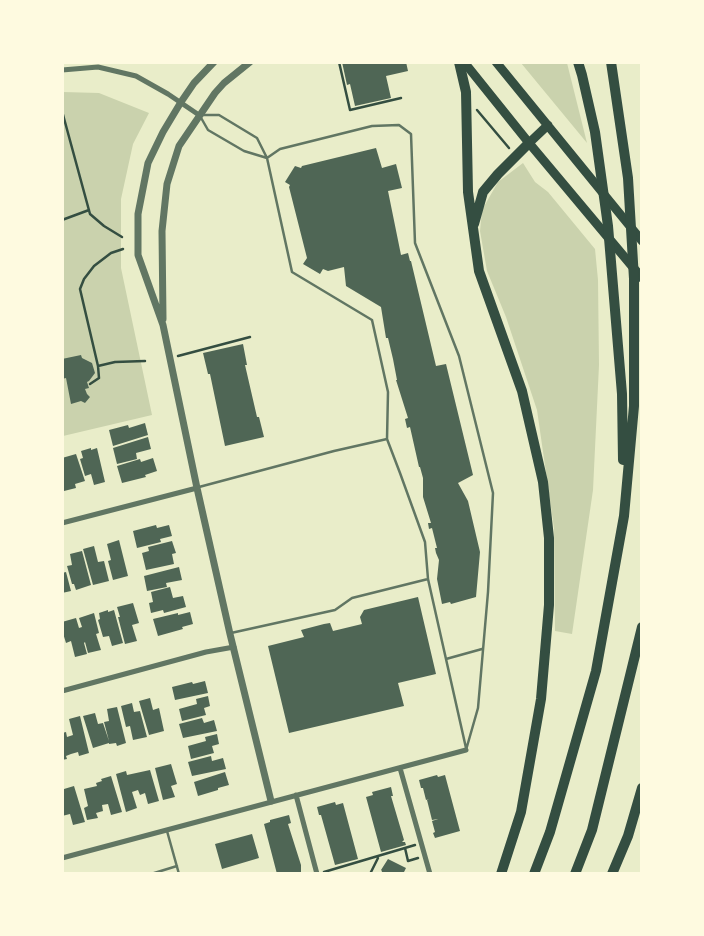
<!DOCTYPE html>
<html>
<head>
<meta charset="utf-8">
<style>
  body { margin:0 }
  #map { position:relative; width:704px; height:936px; overflow:hidden; background:#e9edc9; font-family:Commissioner,sans-serif }
  canvas { display:block }
  .frame { position:absolute; inset:0; border:64px solid #fefae0; pointer-events:none }
</style>
</head>
<body>
<div id="map">
<canvas width="704" height="936"></canvas>
<div class="frame"></div>
</div>
<script>
const ctx = document.querySelector('canvas').getContext('2d');
ctx.lineJoin = 'round';
function paint(path, color) { ctx.fillStyle = color; ctx.fill(path, 'evenodd'); }
const shape = rows => new Path2D(rows.map(r => 'M' + r).join(''));
function trace(path, color, width, dash) { ctx.strokeStyle = color; ctx.lineWidth = width; ctx.lineCap = dash ? 'butt' : 'round'; ctx.setLineDash(dash || []); ctx.stroke(path); }
const green = shape([
  [521,63,567,63,587,143],
  [63,92,99,93,149,113,133,144,121,199,121,268,152,415,63,436],
  [523,163,535,182,548,192,595,249,598,280,599,365,593,490,572,634,555,631,554,528,537,410,506,317,487,271,480,231,482,210,498,182]
]);
const building = shape([
  [342,62,406,62,408,71,386,76,391,98,355,106,350,84,347,85],
  [376,148,382,168,396,164,402,188,388,191,401,255,408,253,410,261,411,261,436,366,446,364,473,475,458,483,468,501,480,552,476,597,451,604,450,602,442,604,437,579,439,560,436,553,435,548,437,548,432,528,429,529,428,523,431,523,423,497,423,478,420,467,419,467,410,427,407,428,405,419,408,418,396,380,397,380,393,359,388,338,386,338,381,307,346,286,344,267,328,271,323,269,320,274,303,264,307,258,289,187,290,185,285,182,295,166,301,168,302,166],
  [243,344,247,365,245,365,257,417,259,417,264,437,225,446,210,374,208,374,203,353],
  [81,355,82,358,92,363,95,373,89,381,87,382,89,388,85,389,87,394,90,397,85,403,81,401,71,404,66,378,62,379,62,359],
  [145,423,148,435,113,446,109,430,128,425,129,428],
  [148,437,151,449,136,453,137,459,117,464,113,448],
  [91,448,91,450,97,448,105,482,94,485,91,474,85,476,80,459,83,458,81,451],
  [76,454,85,481,75,484,76,488,64,491,62,458],
  [153,458,157,471,145,475,146,477,122,483,117,466,140,459,141,462],
  [156,525,157,528,169,525,172,536,160,539,161,542,137,548,133,531],
  [119,540,128,576,113,580,108,561,111,560,107,544],
  [172,541,176,553,172,554,174,564,146,570,142,553,149,551,148,547],
  [94,546,98,562,104,561,109,581,93,585,83,549],
  [82,551,91,585,76,590,74,584,72,584,67,566,72,565,70,554],
  [179,567,182,580,166,583,167,587,147,591,144,576],
  [66,572,71,591,62,593,62,573],
  [170,587,173,598,183,596,186,607,164,613,163,610,151,613,149,603,153,602,151,592],
  [418,597,436,674,398,683,404,706,289,733,268,646,304,637,301,630,324,624,330,623,333,631,362,624,360,617,364,610],
  [133,603,139,623,132,625,137,641,125,644,118,617,120,617,117,607],
  [108,610,108,612,114,610,123,643,112,646,109,636,103,637,98,620,100,619,99,613],
  [190,612,193,624,182,627,183,629,158,636,153,619,178,613,178,615],
  [94,613,99,633,96,634,101,650,88,653,85,642,84,643,87,654,75,657,71,641,66,643,62,630,62,622,76,618,79,628,82,627,79,618],
  [205,681,208,693,175,700,172,687,192,682,193,684],
  [208,696,210,706,204,708,206,715,182,721,179,709,197,704,196,699],
  [150,698,153,710,159,708,164,731,149,735,139,701],
  [132,703,134,712,140,711,147,737,133,740,130,726,126,727,121,706],
  [117,707,126,743,117,746,116,743,109,744,109,743,93,748,83,716,95,713,98,724,103,723,109,741,104,722,109,721,107,709],
  [80,716,89,753,79,756,78,752,71,754,66,756,67,759,62,760,62,733,66,732,67,737,73,735,69,719],
  [202,718,204,723,214,720,217,731,183,738,179,724],
  [217,734,219,744,212,746,214,753,191,759,188,746,206,741,205,737],
  [211,756,212,761,223,758,226,769,192,776,188,762],
  [171,764,177,784,171,786,175,797,163,800,155,768],
  [150,770,159,801,148,804,145,793,140,795,138,790,132,792,137,808,126,812,116,774,126,771,127,775],
  [225,772,229,785,218,788,218,790,198,796,194,782],
  [437,775,438,777,445,775,460,831,435,838,433,833,435,832,432,821,438,819,432,820,427,800,429,799,426,800,423,788,421,788,419,780],
  [111,776,122,812,111,815,108,804,102,805,103,811,96,813,98,818,87,820,84,808,88,806,84,789,97,786,96,783,102,781,101,779],
  [74,786,85,822,73,825,70,814,62,816,62,792,64,791,64,789],
  [391,787,393,796,391,796,404,840,402,842,405,842,406,845,381,852,366,797,373,795,372,792],
  [335,802,336,805,343,803,358,859,335,865,321,815,319,815,317,807],
  [289,815,291,823,288,824,301,865,301,874,277,874,264,824,270,822,270,820],
  [252,834,259,858,222,869,215,844],
  [388,859,406,868,403,874,381,874,382,871,381,870]
]);
const path = shape([
  [339,62,350,110,401,98],
  [477,110,509,148],
  [62,111,90,214,104,226,122,237],
  [62,220,89,210],
  [178,356,250,337],
  [98,366,115,362,145,361],
  [90,384,99,378,98,366,80,289,84,279,94,266,111,253,123,249],
  [405,848,408,861,418,858],
  [324,872,415,845],
  [370,874,378,858]
]);
const service = shape([
  [202,115,219,115,257,138,267,158,292,272,372,320,388,392,387,439,400,473,425,542,428,579,352,598,335,610,231,633],
  [200,116,208,130,244,151,267,158],
  [267,158,280,149,372,126,399,125,411,134,415,243,459,356,493,493,488,592,478,708,466,750],
  [199,487,334,451,387,439],
  [428,579,466,748],
  [446,659,482,649],
  [167,831,179,874],
  [151,874,177,866]
]);
const minor = shape([
  [62,70,98,67,136,76,168,94,199,115],
  [62,523,197,488],
  [62,691,206,652,234,647],
  [400,768,430,874],
  [296,795,317,874],
  [62,858,466,750]
]);
const tertiary = shape([
  [214,62,194,83,181,102,163,132,148,163,138,214,138,255,163,325,197,488,230,634,271,801],
  [163,319,162,231,167,184,179,146,215,93,224,83,250,62]
]);
const primary = shape([
  [464,62,529,143,642,278],
  [496,62,642,241],
  [529,143,548,125]
]);
const motorway = shape([
  [459,62,466,92,468,192,479,271,522,391,543,482,549,538,549,605,541,699,521,812,501,874],
  [578,62,582,75,595,132,608,226,622,394,623,460],
  [474,224,483,192,498,174,529,143],
  [534,874,550,832,596,671,624,516,634,406,634,279,628,178,611,62],
  [575,874,592,830,642,627],
  [612,874,628,836,642,788]
]);
paint(green, '#cad2ad');
paint(building, '#4f6655');
trace(path, '#344e41', 2.5);
trace(service, '#617663', 2.5);
trace(minor, '#617663', 5);
trace(tertiary, '#617663', 7);
trace(primary, '#344e41', 9);
trace(motorway, '#344e41', 10);
</script>
</body>
</html>
